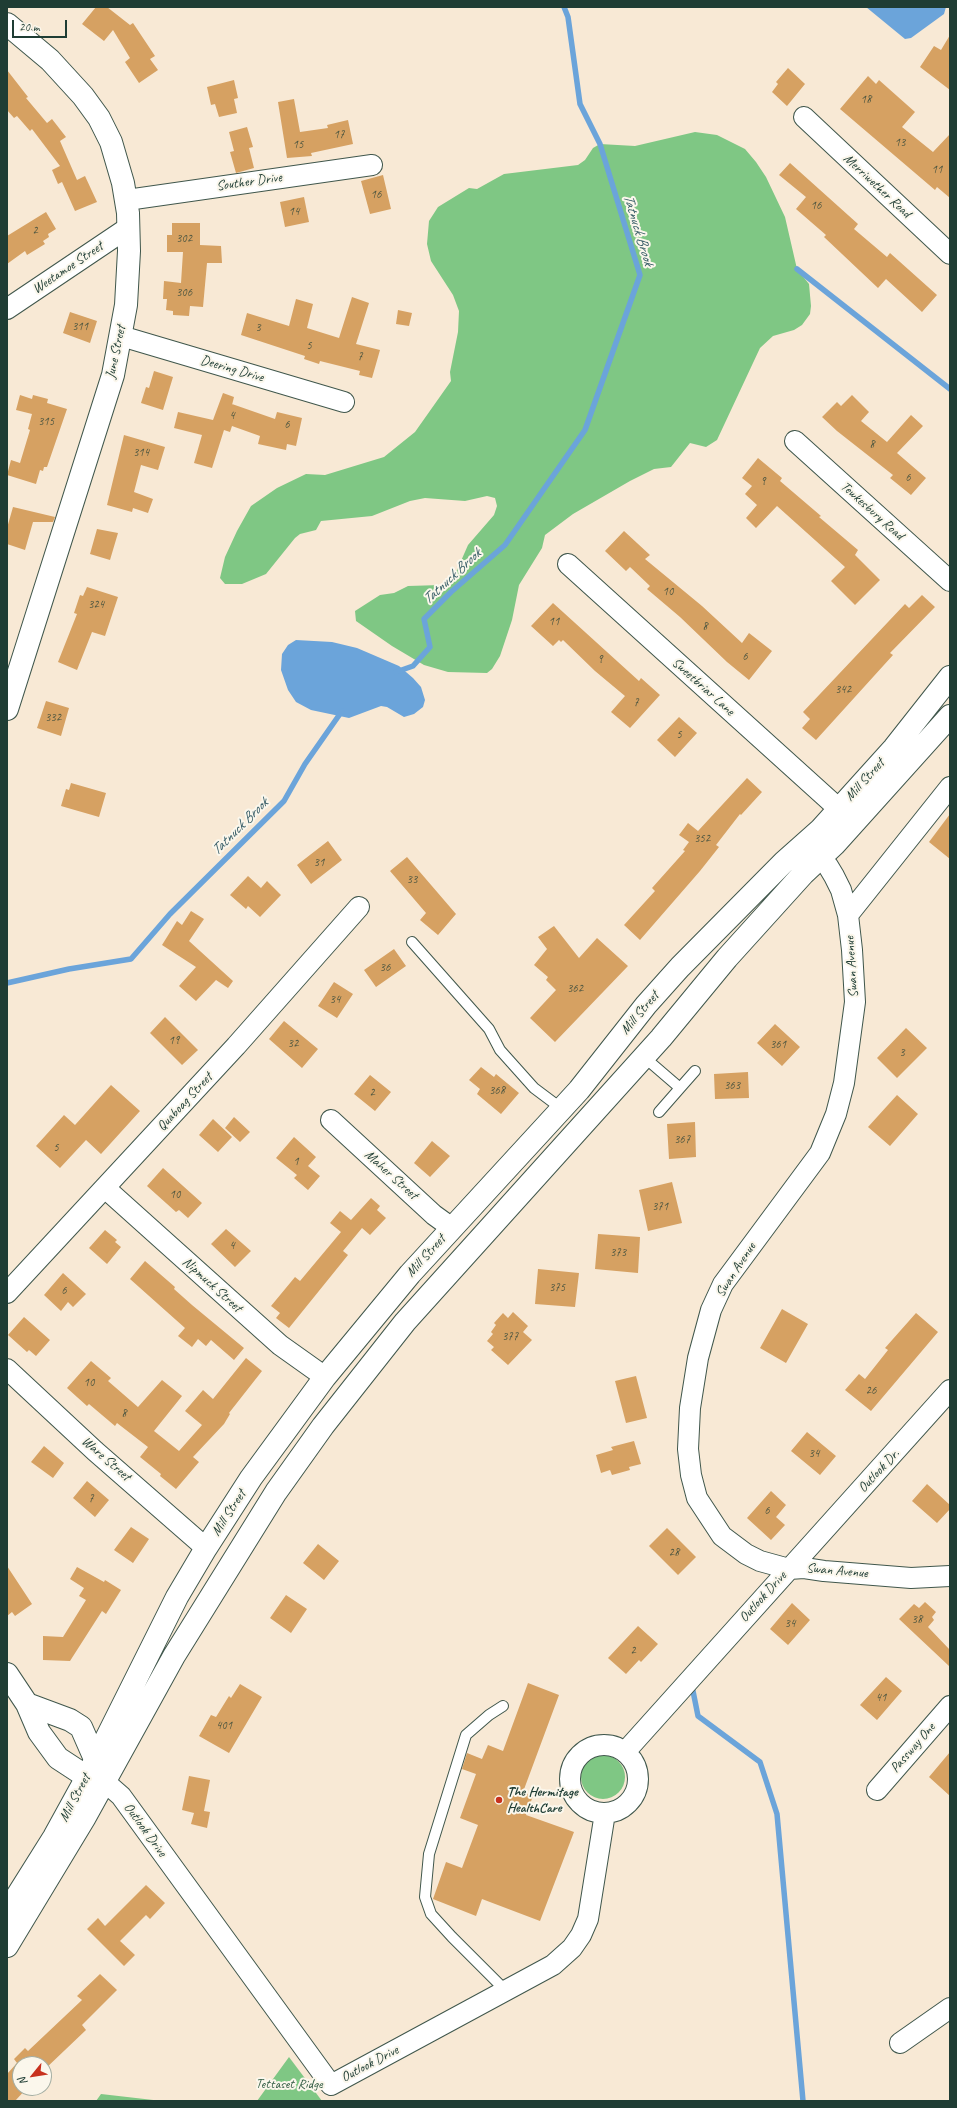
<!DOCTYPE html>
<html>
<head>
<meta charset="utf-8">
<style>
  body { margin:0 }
  #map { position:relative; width:957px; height:2108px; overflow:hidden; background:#f8e9d5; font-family:Caveat,sans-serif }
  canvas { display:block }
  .frame { position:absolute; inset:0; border:8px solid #1f3d34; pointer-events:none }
  .north { position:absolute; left:12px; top:2056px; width:40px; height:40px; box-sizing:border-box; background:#fbf7ec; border:1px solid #a3ada2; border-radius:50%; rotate:240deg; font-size:11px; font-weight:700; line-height:16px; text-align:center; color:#1f3d34 }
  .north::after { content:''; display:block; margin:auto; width:14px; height:18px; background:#c8321e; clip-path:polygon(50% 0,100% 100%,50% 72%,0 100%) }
  .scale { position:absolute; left:12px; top:20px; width:55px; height:18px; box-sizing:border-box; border:2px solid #1f3d34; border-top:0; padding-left:5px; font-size:12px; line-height:14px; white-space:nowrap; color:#1f3d34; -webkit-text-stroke:3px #fbf7ec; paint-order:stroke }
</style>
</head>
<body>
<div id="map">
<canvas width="957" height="2108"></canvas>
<div class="frame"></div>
<div class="north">N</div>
<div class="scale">20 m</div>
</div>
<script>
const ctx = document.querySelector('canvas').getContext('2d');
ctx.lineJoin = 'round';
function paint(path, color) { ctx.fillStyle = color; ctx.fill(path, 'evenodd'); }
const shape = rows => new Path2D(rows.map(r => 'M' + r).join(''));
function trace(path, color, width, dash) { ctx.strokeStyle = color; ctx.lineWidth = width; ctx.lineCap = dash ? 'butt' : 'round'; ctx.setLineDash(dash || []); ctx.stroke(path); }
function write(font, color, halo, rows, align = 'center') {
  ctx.font = font + ' Caveat,sans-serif'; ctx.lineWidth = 4; ctx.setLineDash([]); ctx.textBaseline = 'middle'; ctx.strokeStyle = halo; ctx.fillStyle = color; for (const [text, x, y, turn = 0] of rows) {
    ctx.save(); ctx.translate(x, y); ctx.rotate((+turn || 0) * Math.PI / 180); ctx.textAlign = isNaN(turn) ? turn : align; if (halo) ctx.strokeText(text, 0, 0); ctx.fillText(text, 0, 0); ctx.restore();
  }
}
const green = shape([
  [695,132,717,135,745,149,756,162,766,177,785,217,797,269,809,284,811,306,810,314,802,325,794,330,773,336,760,348,717,440,706,447,690,443,671,467,654,469,630,481,573,514,545,535,542,548,519,585,512,620,500,656,492,669,487,673,448,672,424,665,392,646,356,621,355,611,380,595,394,593,408,586,441,585,454,577,468,545,494,515,497,506,495,498,487,496,465,501,425,498,410,501,372,516,321,521,316,530,300,534,295,538,266,574,242,584,225,584,220,578,225,557,237,531,251,506,277,488,306,474,325,475,384,457,415,432,451,381,450,372,458,332,459,311,453,295,431,261,427,244,429,221,438,207,469,188,477,189,504,174,578,165,585,160,593,148,600,144,635,146],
  '581 1777a22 22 0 1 1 44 0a22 22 0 1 1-44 0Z',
  [289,2057,322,2101,257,2101],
  [101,2094,162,2101,96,2101]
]);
const water = shape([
  [866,7,946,7,944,14,911,38,905,39],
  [296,640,332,642,357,648,399,666,413,678,421,687,425,700,423,707,414,714,404,717,387,707,381,706,349,718,311,710,296,702,288,690,281,670,282,654,288,645]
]);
const stream = shape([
  [797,269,950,389],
  [396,672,413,666,430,647,424,619,451,592,505,545,585,430,640,275,600,144,580,104,568,17,564,7],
  [7,983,69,969,131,959,170,914,284,801,305,764,342,711],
  [692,1686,698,1716,760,1762,777,1814,803,2101]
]);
const building = shape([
  [96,7,107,7,130,25,133,23,155,56,150,59,158,70,139,83,125,62,130,58,113,30,104,41,82,24],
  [950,35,950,90,920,67,934,46,941,50],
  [788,68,805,84,787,106,772,92,778,84,776,82],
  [7,70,28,97,26,98,47,123,52,119,66,137,60,141,77,180,85,176,97,202,75,211,62,182,58,184,52,170,60,166,32,129,30,131,17,116,14,118,7,110],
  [868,76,876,84,879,80,915,112,902,127,933,152,950,134,950,198,937,187,935,190,840,109],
  [234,80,238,98,234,99,237,113,219,117,215,104,211,105,207,87],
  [294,99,300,132,328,128,327,125,348,120,353,144,311,153,312,156,287,158,278,102],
  [247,127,253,147,249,148,254,168,236,173,230,152,234,151,229,132],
  [790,163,858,224,854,229,887,257,890,253,937,295,922,312,886,279,878,288,824,237,826,235,796,209,806,197,779,175],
  [383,175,391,209,370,214,361,181],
  [304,197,309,222,285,227,280,202],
  [46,212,56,229,48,234,49,237,43,241,45,244,27,255,25,251,7,264,7,236],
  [172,223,200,223,200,245,221,246,222,263,207,263,203,307,190,306,189,316,173,315,173,311,166,310,167,299,163,299,164,281,181,283,183,252,167,252,167,235,172,235],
  [352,297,369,303,356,344,380,350,372,378,359,375,360,371,320,361,319,364,304,359,305,356,241,335,247,313,289,326,296,299,313,304,307,328,339,338],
  [398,310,412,313,409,326,396,324],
  [70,312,97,321,90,343,63,333],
  [154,371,173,377,163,410,141,403,146,387,149,388],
  [223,393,234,397,232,405,232,404,275,419,277,412,302,418,296,446,287,444,286,450,258,444,260,436,232,426,230,432,224,430,212,468,194,463,202,435,174,428,178,412,213,420],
  [20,395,32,399,33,395,48,399,47,403,67,409,47,467,44,467,43,471,40,470,36,484,7,475,11,460,20,463,30,430,28,429,32,414,16,410],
  [852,395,869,412,861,421,887,442,911,415,923,426,897,453,926,478,911,495,890,478,893,475,837,431,822,417,837,402,841,406],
  [124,435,165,447,158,470,141,465,134,492,153,499,148,513,133,508,132,512,107,505],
  [758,458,782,478,780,481,821,516,819,517,858,550,855,555,880,580,855,605,831,581,845,567,777,506,756,528,746,518,757,505,745,494,752,486,742,478],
  [13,507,55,517,53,522,33,522,25,550,7,544,7,528],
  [97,529,118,533,110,560,90,554],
  [624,531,650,555,645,559,702,606,742,643,749,633,772,651,749,680,727,662,680,617,647,589,650,586,630,567,626,571,605,551],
  [87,587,118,597,105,636,92,632,77,670,58,662,77,614,74,613,80,595,83,596],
  [922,595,935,607,890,653,893,655,816,740,802,728,810,719,803,712,905,604,909,608],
  [553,603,639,681,641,678,660,695,630,728,611,712,625,696,595,671,563,640,561,642,559,640,553,646,531,626],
  [46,701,69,708,61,736,37,728],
  [679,717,697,733,675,757,657,740],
  [747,778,762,792,741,815,740,814,716,845,719,847,700,871,640,940,624,925,655,891,652,888,685,851,683,850,689,842,679,835,688,823,698,831],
  [71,783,106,793,99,817,61,806,66,789,69,790],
  [950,814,950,859,929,842],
  [328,841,342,860,311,884,297,865],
  [407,857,456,914,438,935,420,920,426,913,390,871],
  [248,876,261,888,267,881,281,895,260,917,248,906,246,909,230,895],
  [191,911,204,919,189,941,233,981,228,988,216,980,196,1001,179,986,196,967,162,945,177,921,182,925],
  [554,926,579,958,597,938,628,966,555,1042,530,1018,556,990,546,980,548,977,534,965,547,949,538,937],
  [394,949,406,966,376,987,364,970],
  [334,982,353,994,337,1018,318,1006],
  [165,1017,198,1050,182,1065,150,1033],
  [284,1021,318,1049,302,1068,269,1039],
  [775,1024,800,1047,782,1066,757,1043],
  [906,1028,927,1048,897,1078,877,1058],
  [481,1067,494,1077,496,1074,519,1093,501,1114,477,1094,480,1089,469,1080],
  [748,1072,749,1098,715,1099,714,1074],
  [370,1075,391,1092,375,1111,354,1094],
  [111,1085,140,1111,101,1154,86,1140,60,1168,36,1146,64,1115,75,1125],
  [897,1095,918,1114,890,1146,868,1127],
  [234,1117,250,1132,240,1142,225,1128],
  [213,1119,232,1137,218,1152,199,1135],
  [695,1122,696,1157,669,1159,667,1124],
  [294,1137,316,1157,308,1166,320,1176,308,1190,294,1178,297,1175,276,1158],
  [432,1141,450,1156,430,1177,414,1163],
  [163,1168,202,1203,188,1218,179,1210,176,1212,147,1186],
  [672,1182,682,1223,648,1231,639,1190],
  [371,1198,380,1206,377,1210,386,1218,370,1235,362,1228,343,1251,348,1255,289,1328,276,1318,280,1313,271,1306,295,1277,300,1281,341,1232,330,1223,340,1211,351,1220],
  [226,1229,251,1251,235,1267,211,1244],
  [105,1230,117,1240,115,1242,121,1247,107,1264,89,1248],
  [598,1234,640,1237,638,1273,595,1269],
  [145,1261,175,1287,174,1289,192,1305,244,1348,234,1360,211,1340,206,1346,198,1339,192,1347,178,1336,185,1328,130,1279],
  [538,1269,579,1273,575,1307,535,1304],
  [63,1273,86,1294,73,1307,68,1302,61,1311,44,1295],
  [782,1309,808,1324,786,1363,760,1348],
  [513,1312,528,1326,523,1332,532,1340,508,1365,491,1350,494,1347,487,1341,493,1334,491,1332,496,1325,494,1323,503,1313,508,1318],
  [916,1313,938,1332,871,1411,845,1390,859,1374,865,1379,888,1350,885,1348],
  [24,1317,50,1340,36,1356,29,1350,27,1352,8,1335],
  [246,1358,262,1371,229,1413,230,1414,224,1424,193,1457,199,1462,176,1489,160,1476,161,1474,140,1457,148,1447,117,1423,115,1426,89,1404,87,1406,67,1388,91,1361,111,1378,108,1381,138,1407,162,1380,182,1396,154,1431,179,1451,202,1425,185,1411,203,1390,213,1399],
  [636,1376,647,1418,626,1423,615,1381],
  [807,1432,836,1456,820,1475,791,1451],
  [634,1441,641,1464,629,1467,630,1470,612,1475,610,1470,601,1473,596,1455,613,1450,611,1447],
  [44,1446,64,1463,53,1478,31,1462],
  [87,1481,109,1500,95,1517,73,1498],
  [927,1484,950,1505,950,1509,937,1523,912,1501],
  [771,1491,786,1505,776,1517,785,1525,771,1540,747,1518],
  [131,1527,149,1539,133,1563,114,1550],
  [667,1528,696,1557,678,1575,649,1546],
  [318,1544,339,1561,324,1580,303,1563],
  [7,1566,32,1604,15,1616,12,1612,7,1616],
  [77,1567,104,1582,105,1580,121,1590,106,1614,102,1611,70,1661,43,1660,43,1636,63,1637,86,1600,79,1596,84,1588,70,1579],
  [286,1595,307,1609,291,1633,270,1618],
  [925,1602,936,1612,932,1617,934,1620,928,1627,950,1650,949,1666,899,1619,914,1604,919,1608],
  [792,1603,810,1620,788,1645,770,1629],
  [638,1626,658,1644,641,1662,639,1660,626,1674,608,1658],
  [886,1677,902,1691,877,1720,860,1705],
  [528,1683,559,1695,523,1792,533,1796,526,1815,574,1832,540,1921,482,1899,476,1916,433,1899,446,1862,462,1868,478,1825,460,1818,476,1774,462,1769,467,1753,482,1759,488,1745,503,1751],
  [240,1684,262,1697,229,1753,199,1736,211,1715,216,1717,229,1696,231,1698],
  [950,1752,950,1796,929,1777],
  [189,1776,210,1780,204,1811,210,1812,207,1828,191,1824,194,1813,182,1810],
  [146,1885,165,1903,150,1919,146,1915,120,1941,135,1955,124,1966,87,1929,98,1918,105,1926],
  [100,1974,117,1990,82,2025,86,2030,44,2070,44,2064,20,2064,20,2088,27,2088,15,2101,7,2101,7,2074,17,2063,14,2059,25,2048,28,2051,82,2000,77,1996]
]);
const service = shape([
  [412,942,489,1029,500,1050,534,1088,562,1109],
  [644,1057,680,1088,659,1112],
  [680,1088,695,1071],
  [503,1706,489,1715,466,1735,429,1854,425,1897,431,1914,452,1937,505,1990]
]);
const minor = shape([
  [804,117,950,254],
  [127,200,372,165],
  [7,309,129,227],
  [121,336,344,402],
  [795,441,950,581],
  [568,564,839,809],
  [808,847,828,866,834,876,841,890,848,915,852,950,855,1002,844,1083,836,1114,820,1153,723,1284,711,1310,698,1358,690,1408,688,1449,691,1475,697,1498,722,1536,746,1554,760,1561,789,1569,804,1568,824,1571,911,1578,950,1576],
  [848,915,950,787],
  [331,1120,434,1215,452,1228],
  [105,1188,280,1345,325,1377],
  [7,1293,236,1046,359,907],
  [7,1369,95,1451,206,1548],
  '570 1779a34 34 0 1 1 68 0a34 34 0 1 1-68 0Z',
  [625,1752,950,1390],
  [105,1782,121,1796,331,2085,553,1965,572,1948,581,1935,588,1919,605,1813],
  [877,1790,950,1706],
  [900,2043,950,2008]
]);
const tertiary = shape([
  [7,24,50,60,83,96,99,118,111,142,123,183,128,213,129,251,126,305,113,375,7,709],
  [7,1674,27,1704,39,1732,58,1758,87,1777,104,1781],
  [27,1704,70,1720,81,1727,102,1775]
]);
const secondary = shape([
  [7,1912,54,1837,87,1777,177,1597,206,1548,251,1478,325,1377,410,1274,579,1090,646,1005,680,967,784,862,820,830,894,748,950,677],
  [7,1946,85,1817,174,1656,276,1492,323,1426,405,1322,661,1038,727,958,803,874,835,844,950,716]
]);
const markers = [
  [499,1800,4,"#c8321e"]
];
const numberNames = [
  ["18",866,100],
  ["17",339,135],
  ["13",900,143],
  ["15",298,145],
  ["11",937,170],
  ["16",376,195],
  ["16",816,206],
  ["14",294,212],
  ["2",35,231],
  ["302",184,239],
  ["306",184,293],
  ["311",80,327],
  ["3",258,328],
  ["5",309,346],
  ["7",360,357],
  ["4",232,416],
  ["315",46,422],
  ["6",287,425],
  ["8",872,445],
  ["314",141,453],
  ["6",908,478],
  ["9",763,482],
  ["10",668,592],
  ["324",96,605],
  ["11",554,622],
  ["8",705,627],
  ["6",745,657],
  ["9",600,660],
  ["342",843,690],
  ["7",636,703],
  ["332",53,718],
  ["5",679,735],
  ["352",702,839],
  ["31",319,863],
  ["33",412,880],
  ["36",385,968],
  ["362",575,989],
  ["34",335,1000],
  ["19",174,1041],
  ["32",293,1044],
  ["361",778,1045],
  ["3",902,1053],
  ["363",732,1086],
  ["368",497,1091],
  ["2",372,1093],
  ["367",682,1140],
  ["5",56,1148],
  ["1",296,1162],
  ["10",175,1195],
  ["371",660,1207],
  ["4",232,1246],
  ["373",618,1253],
  ["375",557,1288],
  ["6",64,1291],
  ["377",510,1337],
  ["10",89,1383],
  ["26",871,1391],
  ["8",124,1414],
  ["34",814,1454],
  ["7",91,1499],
  ["6",767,1511],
  ["28",674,1553],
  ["38",917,1620],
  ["34",790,1624],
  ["2",633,1651],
  ["41",881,1698],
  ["401",224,1726]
];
const streetNames = [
  ["Souther Drive",249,182,-8],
  ["Merriwether Road",877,186,43],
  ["Weetamoe Street",68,268,-34],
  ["June Street",116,352,-78],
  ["Deering Drive",232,369,16],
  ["Tewkesbury Road",872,511,42],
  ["Sweetbriar Lane",703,687,42],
  ["Mill Street",865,780,-48],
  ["Swan Avenue",852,967,-94],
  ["Mill Street",640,1013,-50],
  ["Quaboag Street",185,1102,-47],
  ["Maher Street",391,1175,42],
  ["Mill Street",426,1256,-48],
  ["Swan Avenue",736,1270,-57],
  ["Nipmuck Street",212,1285,42],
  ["Ware Street",106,1459,41],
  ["Outlook Dr.",879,1471,-47],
  ["Mill Street",229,1513,-57],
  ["Swan Avenue",837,1571,5],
  ["Outlook Drive",763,1597,-48],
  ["Passway One",913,1748,-49],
  ["Mill Street",75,1798,-62],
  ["Outlook Drive",145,1830,54],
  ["Outlook Drive",370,2064,-28]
];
const poiNames = [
  ["The Hermitage",507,1792],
  ["HealthCare",507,1808]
];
const parkNames = [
  ["Tettaset Ridge",289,2084]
];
const waterNames = [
  ["Tatnuck Brook",638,230,73],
  ["Tatnuck Brook",452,577,-43],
  ["Tatnuck Brook",240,827,-45]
];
paint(green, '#7fc784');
paint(water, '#6ba4da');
trace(stream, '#6ba4da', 5.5);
paint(building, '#d6a162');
trace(service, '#40574c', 12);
trace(minor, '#40574c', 22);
trace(tertiary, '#40574c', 24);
trace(secondary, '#40574c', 24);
trace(service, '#fff', 10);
trace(minor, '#fff', 20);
trace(tertiary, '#fff', 22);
trace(secondary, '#fff', 22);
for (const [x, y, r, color] of markers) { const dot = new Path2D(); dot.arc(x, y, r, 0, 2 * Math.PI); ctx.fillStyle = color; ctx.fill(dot); trace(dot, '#fbf7ec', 1.5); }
write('12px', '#4d5640', null, numberNames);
write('14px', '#1f3d34', '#fbf7ec', streetNames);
write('bold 14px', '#1f3d34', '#fbf7ec', poiNames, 'left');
write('14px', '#376048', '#fbf7ec', parkNames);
write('italic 15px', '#365c66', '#fbf7ec', waterNames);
</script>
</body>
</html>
